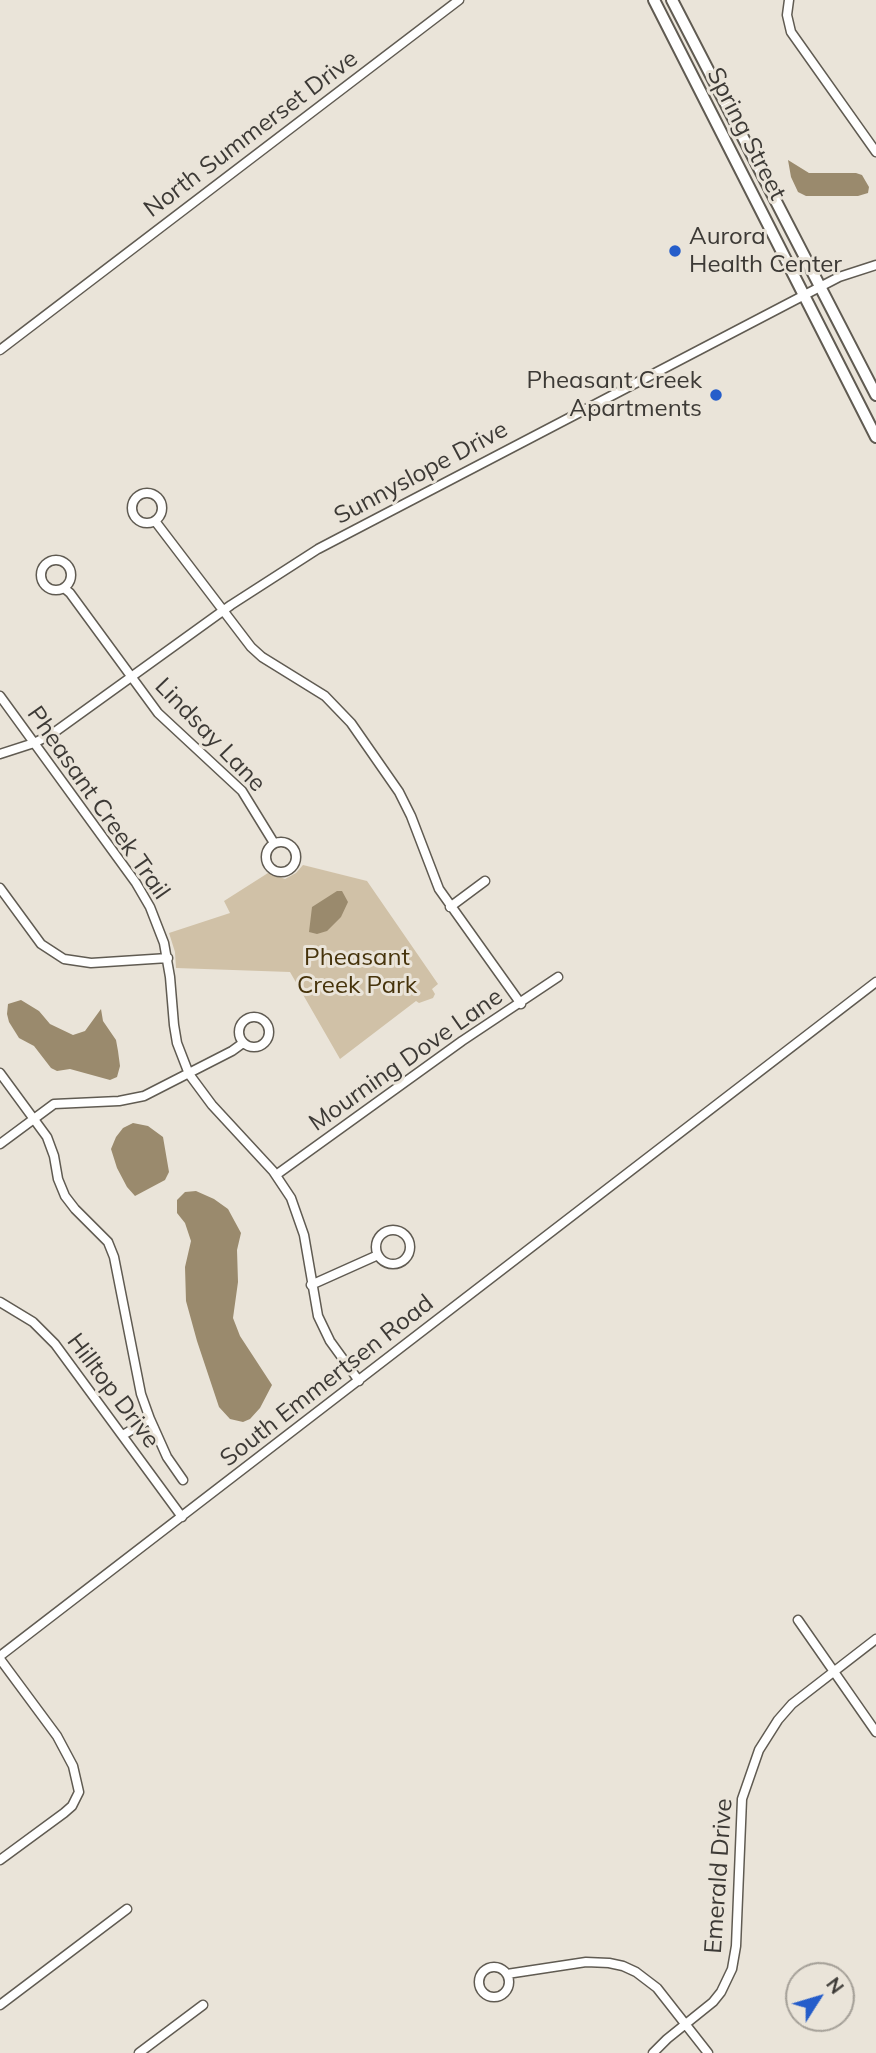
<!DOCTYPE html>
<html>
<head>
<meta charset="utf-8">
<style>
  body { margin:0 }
  #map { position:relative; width:876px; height:2053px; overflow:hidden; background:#eae4d9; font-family:Mulish,sans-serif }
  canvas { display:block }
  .north { position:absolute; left:785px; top:1962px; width:70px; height:70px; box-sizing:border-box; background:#eae4d9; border:2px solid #a5a098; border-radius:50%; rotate:53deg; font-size:19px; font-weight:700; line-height:28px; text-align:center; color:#3d3a36 }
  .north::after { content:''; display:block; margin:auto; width:24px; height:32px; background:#255dca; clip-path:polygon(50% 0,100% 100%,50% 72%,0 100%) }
</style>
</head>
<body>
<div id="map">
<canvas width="876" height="2053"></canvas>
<div class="north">N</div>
</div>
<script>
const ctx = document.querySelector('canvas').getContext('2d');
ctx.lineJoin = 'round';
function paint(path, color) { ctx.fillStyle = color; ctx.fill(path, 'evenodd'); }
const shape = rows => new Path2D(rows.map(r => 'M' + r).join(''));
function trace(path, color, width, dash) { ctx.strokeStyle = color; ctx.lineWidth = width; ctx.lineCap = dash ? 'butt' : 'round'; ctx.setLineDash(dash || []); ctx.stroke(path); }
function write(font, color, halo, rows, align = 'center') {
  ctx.font = font + ' Mulish,sans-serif'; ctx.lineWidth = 6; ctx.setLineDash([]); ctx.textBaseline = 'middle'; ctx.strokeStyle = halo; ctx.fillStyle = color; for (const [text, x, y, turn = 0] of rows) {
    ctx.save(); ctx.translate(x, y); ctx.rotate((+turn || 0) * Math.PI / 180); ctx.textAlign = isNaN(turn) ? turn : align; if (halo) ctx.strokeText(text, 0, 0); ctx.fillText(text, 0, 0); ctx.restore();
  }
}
const green = shape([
  [303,865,367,881,438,984,432,989,435,994,433,998,419,1003,416,1001,340,1059,290,972,176,968,175,952,169,933,230,913,224,901,268,873,285,879,296,873]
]);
const water = shape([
  [788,160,809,173,856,173,862,175,869,187,868,193,858,196,806,196,798,192,791,177],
  [337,891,342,891,348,902,341,917,327,931,317,934,309,932,312,907],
  [21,1000,39,1011,50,1024,73,1035,85,1031,101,1009,103,1021,116,1040,118,1051,120,1066,117,1077,110,1080,70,1069,57,1071,51,1068,34,1046,19,1038,9,1022,7,1014,8,1004],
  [133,1123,148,1126,163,1137,169,1172,165,1180,135,1196,127,1187,117,1168,111,1149,116,1137,123,1128],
  [196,1191,214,1199,228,1209,241,1233,237,1250,238,1282,233,1318,240,1336,272,1385,260,1408,250,1419,243,1422,230,1419,219,1407,197,1341,186,1301,185,1267,191,1241,185,1223,177,1213,177,1200,185,1192]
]);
const minor = shape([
  [789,0,787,15,791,32,876,152],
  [0,350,459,0],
  '132 508a15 15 0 1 1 30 0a15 15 0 1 1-30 0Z',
  [155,521,251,647,262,657,325,696,351,723,399,792,411,816,439,889,521,1004],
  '41 575a15 15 0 1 1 30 0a15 15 0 1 1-30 0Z',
  [64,588,70,593,158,713,242,791,274,843],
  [0,696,136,883,150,907,164,943,170,977,174,1025,177,1043,189,1074,212,1105,273,1171,291,1198,304,1235,318,1316,330,1341,359,1381],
  [0,754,34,743,52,734,231,605,318,549,839,277,876,265],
  '266 857a15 15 0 1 1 30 0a15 15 0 1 1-30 0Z',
  [0,888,41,944,64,959,91,963,168,958],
  [450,907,485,881],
  '239 1032a15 15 0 1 1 30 0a15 15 0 1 1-30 0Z',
  [0,1073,47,1137,54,1156,58,1179,65,1196,75,1209,108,1242,114,1257,141,1394,150,1419,123,1435],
  [0,1144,54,1104,119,1101,144,1096,232,1051,243,1043],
  [276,1175,462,1041,558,977],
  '376 1247a17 17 0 1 1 34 0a17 17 0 1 1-34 0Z',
  [311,1285,378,1255],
  [0,1302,33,1322,55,1344,182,1517],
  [150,1419,167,1457,183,1480],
  [798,1620,876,1732],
  [0,1656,876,982],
  [0,1659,57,1736,73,1766,79,1792,72,1806,64,1813,0,1860],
  '479 1982a15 15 0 1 1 30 0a15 15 0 1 1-30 0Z',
  [507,1974,586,1962,609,1963,623,1966,636,1972,657,1988,708,2053],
  [0,2005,127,1909],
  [139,2053,203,2005],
  [653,2053,667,2039,713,2002,721,1992,732,1969,736,1946,742,1799,759,1750,778,1720,792,1704,876,1639]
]);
const secondary = shape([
  [654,0,876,437],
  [672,0,876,395]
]);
const markers = [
  [675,251,7,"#255dca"],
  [716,395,7,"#255dca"]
];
const streetNames = [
  ["North Summerset Drive",251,134,-37],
  ["Spring Street",746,134,63],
  ["Sunnyslope Drive",421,473,-28],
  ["Lindsay Lane",210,735,46],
  ["Pheasant Creek Trail",98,803,55],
  ["Mourning Dove Lane",406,1060,-35],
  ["South Emmertsen Road",327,1381,-38],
  ["Hilltop Drive",113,1391,53],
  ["Emerald Drive",719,1876,-86]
];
const poiNames = [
  ["Aurora",689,237],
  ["Health Center",689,265],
  ["Pheasant Creek",702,381,"right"],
  ["Apartments",702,409,"right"]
];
const parkNames = [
  ["Pheasant",357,958],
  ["Creek Park",357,986]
];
paint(green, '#d0c1a7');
paint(water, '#9a8a6d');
trace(minor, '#605b52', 11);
trace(secondary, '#605b52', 14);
trace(minor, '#fff', 8);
trace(secondary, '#fff', 10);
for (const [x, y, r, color] of markers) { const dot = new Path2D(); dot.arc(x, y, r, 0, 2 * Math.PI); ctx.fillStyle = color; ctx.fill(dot); trace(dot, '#eae4d9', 2.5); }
write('24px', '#3d3a36', '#eae4d9', streetNames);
write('24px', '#3d3a36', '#eae4d9', poiNames, 'left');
write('24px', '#46330b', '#eae4d9', parkNames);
</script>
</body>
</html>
